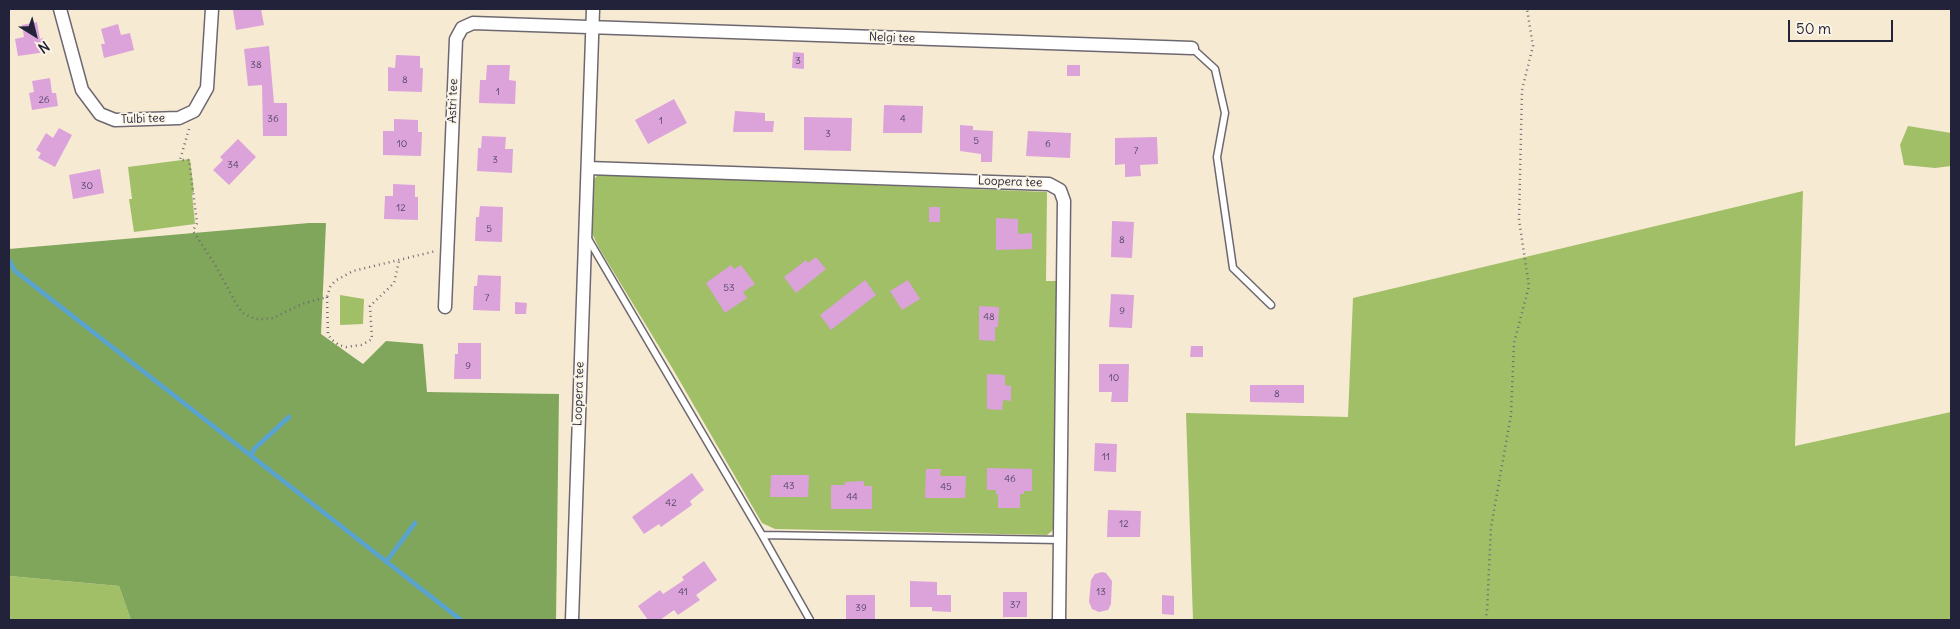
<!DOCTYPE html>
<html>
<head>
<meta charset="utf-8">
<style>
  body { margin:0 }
  #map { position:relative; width:1960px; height:629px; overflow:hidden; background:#f7ead3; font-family:Delius,sans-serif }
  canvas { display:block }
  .frame { position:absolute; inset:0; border:10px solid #22223b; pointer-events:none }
  .north { position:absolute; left:10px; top:10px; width:50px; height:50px; -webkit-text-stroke:4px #fcf5e5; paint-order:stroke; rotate:144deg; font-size:14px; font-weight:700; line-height:20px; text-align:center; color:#22223b }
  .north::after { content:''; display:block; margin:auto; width:18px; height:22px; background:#22223b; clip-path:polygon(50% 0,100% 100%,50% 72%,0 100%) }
  .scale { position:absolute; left:1788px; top:20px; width:105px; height:22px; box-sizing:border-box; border:2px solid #22223b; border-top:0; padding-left:6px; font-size:15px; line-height:18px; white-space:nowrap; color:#22223b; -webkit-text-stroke:4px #fcf5e5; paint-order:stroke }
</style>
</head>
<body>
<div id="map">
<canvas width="1960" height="629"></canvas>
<div class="frame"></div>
<div class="north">N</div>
<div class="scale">50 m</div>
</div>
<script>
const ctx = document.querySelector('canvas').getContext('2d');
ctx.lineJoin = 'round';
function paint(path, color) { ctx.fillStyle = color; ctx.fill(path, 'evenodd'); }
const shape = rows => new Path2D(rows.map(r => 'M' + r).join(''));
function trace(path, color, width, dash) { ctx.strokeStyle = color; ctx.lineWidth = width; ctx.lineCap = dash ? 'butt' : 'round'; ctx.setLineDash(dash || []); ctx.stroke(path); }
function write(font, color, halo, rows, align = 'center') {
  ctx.font = font + ' Delius,sans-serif'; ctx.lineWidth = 4; ctx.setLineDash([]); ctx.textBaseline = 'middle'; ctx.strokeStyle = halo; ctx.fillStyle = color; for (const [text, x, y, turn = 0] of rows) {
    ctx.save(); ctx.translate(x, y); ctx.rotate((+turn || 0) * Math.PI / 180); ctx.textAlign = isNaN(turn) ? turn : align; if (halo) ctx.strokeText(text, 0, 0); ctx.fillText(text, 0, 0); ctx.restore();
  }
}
const green = shape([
  [1908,126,1951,133,1951,166,1935,168,1904,165,1900,145],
  [190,159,194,192,192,193,195,224,134,232,129,199,132,199,128,167],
  [599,174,1047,192,1046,281,1057,281,1056,524,1052,531,1047,535,775,529,762,523,674,371,599,248,589,227,590,183],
  [1803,191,1795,446,1951,412,1951,620,1193,620,1186,413,1348,417,1353,298],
  [340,295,364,299,363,324,340,325],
  [9,576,119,586,131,620,9,620]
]);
const forest = shape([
  [309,223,326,223,321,334,363,364,386,341,423,344,427,392,559,394,556,620,131,620,119,586,9,576,9,249]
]);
const stream = shape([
  [9,260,15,271,461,620],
  [251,456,254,449,289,417],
  [386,562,415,523]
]);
const building = shape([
  [240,9,261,9,264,25,236,30,233,10],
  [37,22,40,39,43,38,46,52,18,56,15,39,24,37,22,25],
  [118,24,121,35,130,33,134,50,104,58,101,44,105,44,101,29],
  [269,46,274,103,287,103,287,136,263,136,262,85,248,86,244,49],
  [793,52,804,53,804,69,792,68],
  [396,55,420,56,420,68,423,68,422,92,388,91,388,67,395,68],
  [487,65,510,65,509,80,516,81,515,104,479,103,480,80,486,80],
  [1067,65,1080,65,1080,76,1067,76],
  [50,78,52,93,56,93,58,106,32,110,29,93,34,92,32,81],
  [674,99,687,123,648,144,635,120],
  [884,105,923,106,922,133,883,133],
  [735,111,765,113,765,121,774,121,773,132,733,132],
  [804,117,852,118,851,151,804,150],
  [394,119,418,120,418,132,422,132,421,156,383,155,383,131,394,131],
  [960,125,973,126,973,130,993,131,992,162,981,162,981,154,960,151],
  [59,128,72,135,55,167,38,158,41,153,36,150,46,133,53,138],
  [1028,131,1071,133,1070,158,1026,156],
  [482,136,506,137,505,149,513,149,512,173,477,171,478,148,481,148],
  [1157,137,1158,164,1140,165,1141,176,1125,177,1125,164,1115,165,1115,138],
  [238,139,256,157,229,185,213,170,223,160,220,157],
  [100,169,104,193,73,199,69,175],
  [393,184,415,185,415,197,418,197,418,220,384,219,385,196,393,196],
  [480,206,503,207,502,242,475,241,476,217,479,217],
  [929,207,940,207,940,222,929,222],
  [996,218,1018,219,1018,234,1032,233,1032,249,996,250],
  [1112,221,1134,222,1132,258,1111,257],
  [816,257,826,269,796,293,784,277,806,260,808,263],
  [731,265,734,269,741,265,755,284,743,292,747,298,725,313,706,283],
  [478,275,501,276,500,311,473,310,474,286,477,286],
  [865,280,876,295,831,330,820,315],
  [908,280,920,299,902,310,890,291],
  [1111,294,1134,295,1132,328,1109,327],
  [515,302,527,303,526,314,515,314],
  [979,306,999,307,998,327,995,327,995,341,979,340],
  [458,343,481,343,481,379,454,379,455,354,458,354],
  [1191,346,1203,346,1203,357,1190,357],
  [1099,364,1129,364,1128,402,1111,402,1112,392,1099,392],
  [987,374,1005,375,1005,385,1011,386,1011,401,1003,400,1002,410,987,409],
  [1250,385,1304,385,1304,403,1250,402],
  [1095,443,1117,444,1116,472,1094,471],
  [987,468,1032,469,1032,491,1024,491,1024,494,1020,494,1020,508,998,508,998,494,996,494,996,490,987,490],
  [926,469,941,469,940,476,966,476,965,498,925,498],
  [692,473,704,490,690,501,692,505,661,527,659,524,644,534,632,517],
  [771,475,809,475,808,497,770,497],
  [864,481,864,486,872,486,872,509,831,509,831,485,845,485,845,482],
  [1108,510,1141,511,1140,537,1107,537],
  [704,561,717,580,696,595,700,600,678,615,674,610,660,620,648,620,638,606,660,590,663,594,684,580,682,577],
  [1102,572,1106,573,1112,581,1111,604,1108,610,1099,612,1092,609,1089,602,1091,580,1095,574],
  [910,581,937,582,937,595,951,595,951,612,932,611,932,607,910,607],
  [1003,592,1027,592,1027,617,1003,617],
  [846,595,875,595,875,620,846,620],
  [1162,595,1174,596,1174,615,1162,614]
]);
const path = shape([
  [189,129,180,160,189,160,197,223,193,231,214,263,238,307,243,313,255,319,264,319,273,318,302,304,327,297,330,287,335,281,353,271,436,251],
  [327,297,328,334,331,339,339,345,346,347,361,345,369,341,372,339,370,306,394,283,399,261],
  [1485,620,1487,612,1491,527,1511,415,1514,343,1529,286,1519,220,1522,90,1533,46,1527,9]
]);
const service = shape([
  [1192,48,1215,69,1225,113,1217,157,1233,268,1271,305],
  [587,237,762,535,810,620],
  [762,535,1060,540]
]);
const minor = shape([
  [60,9,82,90,100,114,115,120,179,118,194,111,207,88,212,9],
  [588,168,1049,184,1060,190,1064,201,1059,620],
  [445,307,456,39,462,28,473,23,1192,48],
  [572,620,593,9]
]);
const numberNames = [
  ["3",798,61],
  ["38",256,65],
  ["8",405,80],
  ["1",498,92],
  ["26",44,100],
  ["36",273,119],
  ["4",903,119],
  ["1",661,121],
  ["3",828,134],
  ["5",976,141],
  ["10",402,144],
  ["6",1048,144],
  ["7",1136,151],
  ["3",495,160],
  ["34",233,165],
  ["30",87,186],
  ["12",401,208],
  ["5",489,229],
  ["8",1122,240],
  ["53",729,288],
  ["7",487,298],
  ["9",1122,311],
  ["48",989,317],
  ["9",468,366],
  ["10",1114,378],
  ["8",1277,394],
  ["11",1106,457],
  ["46",1010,479],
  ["43",789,486],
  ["45",946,487],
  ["44",852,497],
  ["42",671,503],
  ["12",1124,524],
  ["41",683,592],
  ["13",1101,592],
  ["37",1015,605],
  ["39",861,608]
];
const streetNames = [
  ["Nelgi tee",892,38,2],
  ["Astri tee",453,101,-88],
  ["Tulbi tee",143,119,-2],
  ["Loopera tee",1010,182,2],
  ["Loopera tee",579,394,-88]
];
paint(green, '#a0bf67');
paint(forest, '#80a65c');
trace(stream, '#59a3d1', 4.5);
paint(building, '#dba3da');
trace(service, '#6d6870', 9);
trace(minor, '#6d6870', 15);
trace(path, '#6d6870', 2.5, [1, 4]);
trace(service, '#fff', 6);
trace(minor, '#fff', 12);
write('10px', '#504263', null, numberNames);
write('12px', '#22223b', '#fcf5e5', streetNames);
</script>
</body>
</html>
